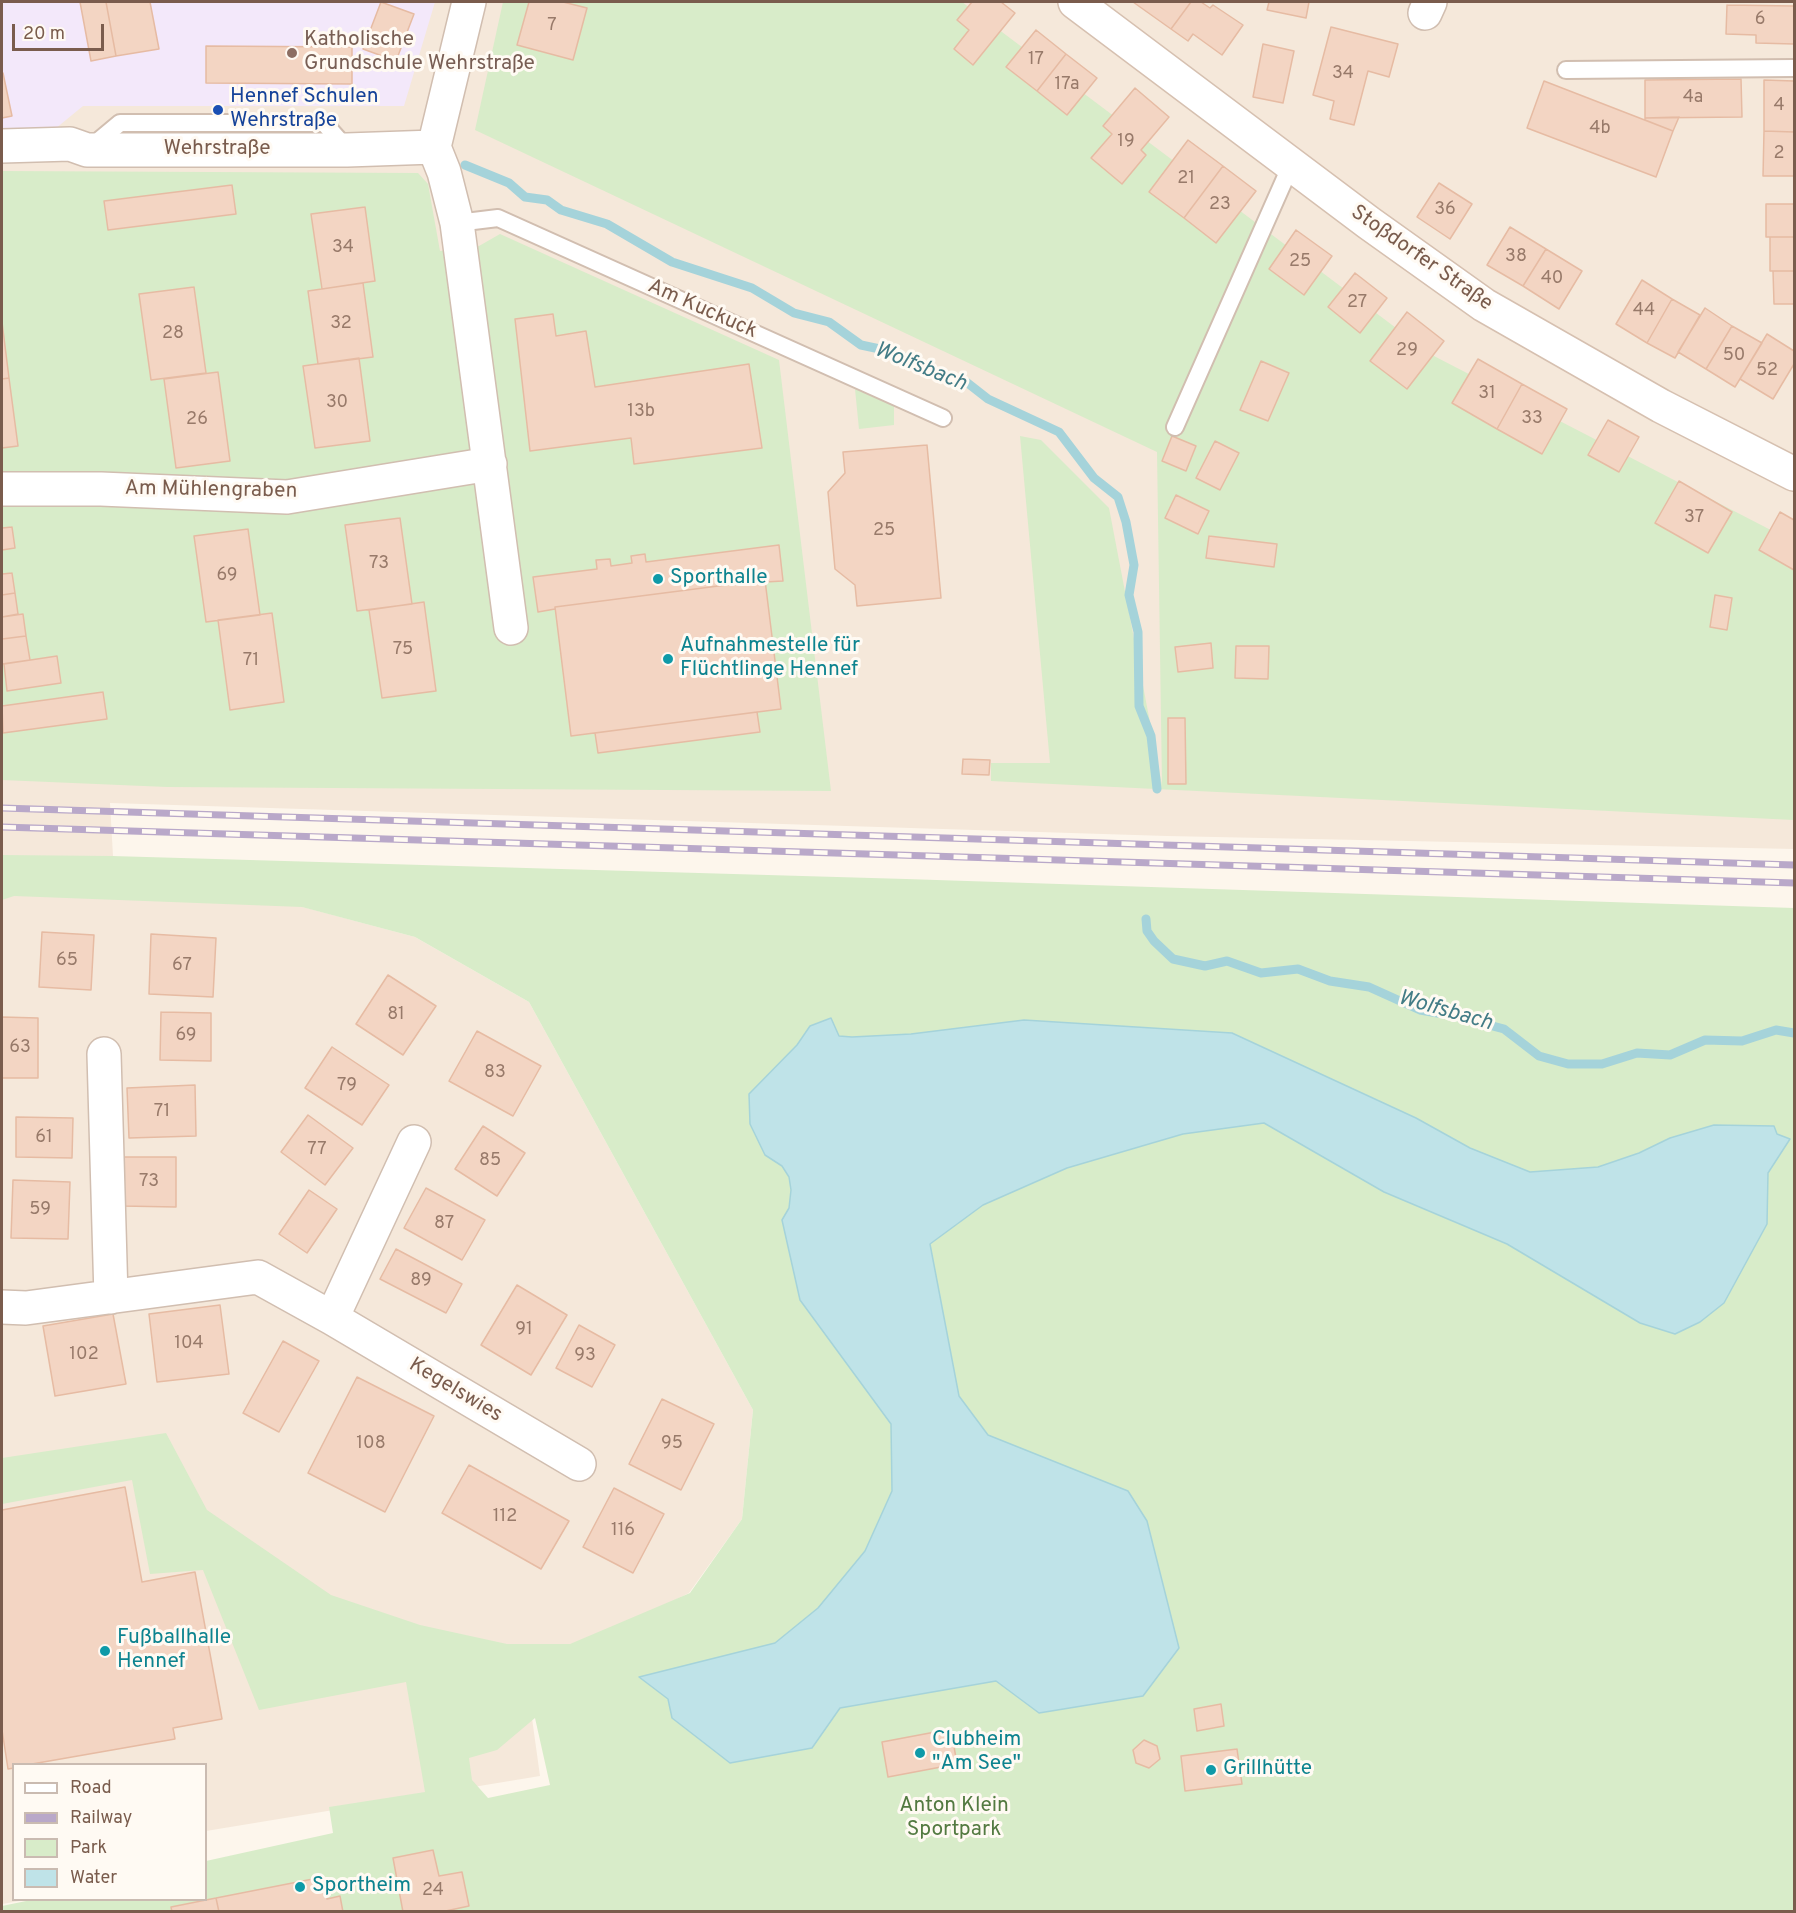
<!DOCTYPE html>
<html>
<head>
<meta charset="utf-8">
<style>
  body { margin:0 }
  #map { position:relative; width:1796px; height:1913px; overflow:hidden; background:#fdf6ec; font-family:Overpass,sans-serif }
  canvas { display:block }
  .frame { position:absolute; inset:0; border:3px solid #7a5c4d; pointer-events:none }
  .legend { position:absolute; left:12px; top:1763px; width:195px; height:138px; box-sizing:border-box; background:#fffaf3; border:2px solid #cabbb1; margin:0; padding:8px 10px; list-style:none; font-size:18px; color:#7a5c4d }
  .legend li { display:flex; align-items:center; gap:12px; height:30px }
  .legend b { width:30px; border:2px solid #cabbb1 }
  .scale { position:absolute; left:12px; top:24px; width:92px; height:27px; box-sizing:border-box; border:3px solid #7a5c4d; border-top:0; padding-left:8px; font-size:18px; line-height:21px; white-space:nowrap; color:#7a5c4d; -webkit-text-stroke:4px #fffaf3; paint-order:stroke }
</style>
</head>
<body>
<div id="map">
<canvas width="1796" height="1913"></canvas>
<div class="frame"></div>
<ul class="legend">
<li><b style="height:8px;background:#fff"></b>Road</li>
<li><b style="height:8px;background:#b9a8c9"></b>Railway</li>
<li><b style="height:16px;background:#d8ecc9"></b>Park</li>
<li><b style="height:16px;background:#bfe3e8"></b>Water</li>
</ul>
<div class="scale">20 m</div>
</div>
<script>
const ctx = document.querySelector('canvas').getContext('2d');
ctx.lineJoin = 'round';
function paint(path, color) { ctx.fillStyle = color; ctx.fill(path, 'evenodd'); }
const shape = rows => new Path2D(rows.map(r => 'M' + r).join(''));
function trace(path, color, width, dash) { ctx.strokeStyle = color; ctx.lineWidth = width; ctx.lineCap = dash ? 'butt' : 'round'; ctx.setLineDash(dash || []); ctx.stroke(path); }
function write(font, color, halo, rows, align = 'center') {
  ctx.font = font + ' Overpass,sans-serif'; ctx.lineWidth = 6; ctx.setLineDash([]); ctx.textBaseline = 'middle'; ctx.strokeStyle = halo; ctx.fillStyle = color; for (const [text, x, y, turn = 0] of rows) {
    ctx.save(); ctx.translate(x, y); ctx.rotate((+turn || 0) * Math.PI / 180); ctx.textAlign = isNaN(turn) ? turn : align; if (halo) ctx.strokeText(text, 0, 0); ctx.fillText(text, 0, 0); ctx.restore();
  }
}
const residential = shape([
  [2,2,1794,2,1794,849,1167,836,110,803,113,856,415,937,529,1002,753,1410,742,1519,689,1593,526,1675,540,1776,206,1831,206,1764,14,1764,14,1900,25,1900,2,1904]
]);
const education = shape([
  [2,2,435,2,404,106,83,106,55,129,2,129]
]);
const green = shape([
  [503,2,962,2,1432,355,1794,542,1794,820,991,781,991,763,1050,763,1020,436,1041,440,1109,508,1162,785,1157,452,475,130],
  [2,171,418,173,428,184,440,251,479,246,500,234,779,360,831,791,167,787,2,780],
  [855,389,894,406,894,425,859,429],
  [2,855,112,856,906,879,1794,908,1794,1911,2,1911,2,1906,31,1900,206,1900,206,1861,333,1833,329,1807,425,1792,406,1682,259,1710,203,1570,150,1574,132,1480,2,1504,2,1458,166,1433,207,1510,331,1595,420,1625,507,1644,570,1644,690,1593,742,1519,753,1410,529,1002,415,937,302,907,14,896,2,900],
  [535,1718,550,1785,488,1798,472,1780,469,1758,497,1750]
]);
const water = shape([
  [831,1018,839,1036,852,1037,911,1034,1024,1020,1232,1033,1416,1118,1470,1148,1530,1172,1598,1167,1639,1153,1670,1138,1714,1125,1774,1126,1777,1134,1790,1139,1768,1173,1767,1224,1724,1303,1700,1322,1675,1334,1640,1323,1507,1244,1384,1192,1264,1123,1183,1134,1067,1168,983,1205,930,1244,959,1396,988,1435,1128,1491,1147,1521,1179,1648,1143,1696,1039,1713,996,1681,840,1708,812,1748,730,1763,672,1718,668,1699,639,1677,775,1643,818,1608,865,1551,892,1491,891,1424,800,1300,782,1220,789,1208,791,1190,789,1177,782,1166,765,1155,750,1124,749,1094,797,1045,810,1026,831,1018]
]);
const stream = shape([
  [465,165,509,183,525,197,547,200,561,210,607,224,672,262,752,288,794,313,829,322,861,345,894,352,948,379,965,381,988,399,1059,432,1094,478,1118,497,1126,522,1134,565,1129,595,1138,632,1139,706,1151,736,1157,789],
  [1146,919,1147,931,1154,941,1173,959,1205,966,1227,961,1261,973,1298,969,1330,981,1369,987,1420,1010,1455,1016,1504,1029,1539,1056,1568,1064,1602,1064,1637,1053,1670,1055,1705,1040,1742,1041,1776,1030,1794,1033]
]);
const building = shape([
  [80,2,106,2,116,56,91,61,80,2],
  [106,2,150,2,159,49,116,56,106,2],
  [381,2,414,14,396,61,363,49,381,2],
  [529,2,563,2,587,8,573,60,517,45,529,2],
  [972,2,1001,2,1015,13,973,65,954,49,969,30,957,20,972,2],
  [1133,2,1191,2,1171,29,1133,2],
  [1191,2,1201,2,1210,8,1213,5,1243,25,1222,55,1193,34,1188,41,1171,29,1191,2],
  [1269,2,1309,2,1306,18,1267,10,1269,2],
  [1727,5,1794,6,1794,44,1756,43,1756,35,1726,34,1727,5],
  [1331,27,1398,44,1389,77,1368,71,1354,125,1330,119,1334,101,1313,95,1331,27],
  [1036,30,1066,54,1037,91,1006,67,1036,30],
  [1263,44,1294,51,1283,103,1253,97,1263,44],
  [206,46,352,47,352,84,206,83,206,46],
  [1066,54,1097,78,1067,115,1037,91,1066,54],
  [2,73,3,73,12,116,2,118,2,73],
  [1741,79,1742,117,1645,118,1645,80,1741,79],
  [1764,80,1794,81,1794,132,1764,131,1764,80],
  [1544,81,1673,131,1656,177,1527,128,1544,81],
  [1135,88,1169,117,1141,150,1146,155,1122,184,1091,158,1112,134,1103,126,1135,88],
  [1679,117,1673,131,1645,120,1645,118,1679,117],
  [1764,131,1794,132,1794,176,1763,176,1764,131],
  [1188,140,1223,166,1184,218,1149,192,1188,140],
  [1223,166,1256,191,1216,243,1184,218,1223,166],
  [1439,183,1472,204,1450,239,1417,217,1439,183],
  [232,185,236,214,108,230,104,201,232,185],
  [1766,204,1794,204,1794,237,1766,237,1766,204],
  [365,207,375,281,322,289,311,214,365,207],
  [1510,227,1546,249,1523,286,1487,265,1510,227],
  [1296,230,1332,256,1304,295,1269,269,1296,230],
  [1770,237,1794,237,1794,271,1770,271,1770,237],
  [1546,249,1582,271,1559,309,1523,286,1546,249],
  [1773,271,1794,271,1794,304,1774,304,1773,271],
  [1355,273,1387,298,1360,333,1328,307,1355,273],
  [1642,280,1672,299,1647,343,1616,324,1642,280],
  [363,283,373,357,318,364,308,291,363,283],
  [194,287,206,373,151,380,139,294,194,287],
  [1672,299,1700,315,1675,358,1647,343,1672,299],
  [1705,308,1732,326,1706,369,1678,352,1705,308],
  [1407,312,1444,341,1407,389,1370,361,1407,312],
  [553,314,556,336,586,331,595,387,749,364,762,448,634,464,631,438,530,451,515,319,553,314],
  [2,322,9,378,2,379,2,322],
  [1732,326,1762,343,1735,387,1706,369,1732,326],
  [1767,334,1794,351,1794,364,1773,399,1740,379,1767,334],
  [359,358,370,441,315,448,303,366,359,358],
  [1478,359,1522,384,1497,429,1452,403,1478,359],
  [1261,361,1289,373,1268,421,1240,410,1261,361],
  [218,372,230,461,176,468,164,379,218,372],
  [9,378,18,446,2,448,2,379,9,378],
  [1522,384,1567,409,1542,454,1497,429,1522,384],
  [1608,420,1639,437,1619,472,1588,455,1608,420],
  [1172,436,1196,446,1186,471,1162,461,1172,436],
  [1215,441,1239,453,1220,490,1196,478,1215,441],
  [927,445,941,598,857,606,855,585,835,569,828,492,845,473,843,452,927,445],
  [1679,481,1732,512,1708,553,1655,523,1679,481],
  [1176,495,1209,511,1198,534,1165,518,1176,495],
  [1780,512,1794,520,1794,570,1759,550,1780,512],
  [400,518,412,604,357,611,345,525,400,518],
  [12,527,15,548,2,550,2,528,12,527],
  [248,529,260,615,206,622,194,536,248,529],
  [1209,536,1277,544,1274,567,1206,558,1209,536],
  [779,545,783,581,765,582,765,580,555,607,555,609,538,612,533,577,597,569,596,560,610,559,611,566,632,563,631,556,645,554,646,562,779,545],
  [12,573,15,593,2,595,2,574,12,573],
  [765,580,781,709,571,736,555,607,765,580],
  [15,593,18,614,2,617,2,595,15,593],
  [1715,595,1732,598,1727,630,1710,627,1715,595],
  [424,602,436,691,382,698,369,610,424,602],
  [272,613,284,702,230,710,218,620,272,613],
  [23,614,26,636,2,639,2,617,23,614],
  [26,636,30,660,2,664,2,639,26,636],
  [1211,643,1213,668,1178,672,1175,647,1211,643],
  [1236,646,1269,646,1268,679,1235,678,1236,646],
  [57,656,61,683,7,691,4,664,57,656],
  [103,692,107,719,3,733,2,706,103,692],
  [757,712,760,732,598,753,595,733,757,712],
  [1168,718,1185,718,1186,784,1168,784,1168,718],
  [963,759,990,760,989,775,962,774,963,759],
  [42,932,94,935,91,990,39,987,42,932],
  [151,934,216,938,213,997,149,994,151,934],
  [388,975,436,1006,403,1055,356,1024,388,975],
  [161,1012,211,1013,211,1061,160,1060,161,1012],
  [2,1017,38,1018,38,1078,2,1078,2,1017],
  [477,1031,541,1066,513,1116,449,1081,477,1031],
  [332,1047,389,1085,362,1125,305,1088,332,1047],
  [195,1085,196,1136,129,1138,127,1088,195,1085],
  [308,1115,353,1148,325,1185,281,1152,308,1115],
  [16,1117,73,1118,72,1158,16,1157,16,1117],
  [483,1126,525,1153,497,1196,455,1169,483,1126],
  [122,1157,176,1157,176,1207,122,1206,122,1157],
  [13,1180,70,1182,68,1239,11,1238,13,1180],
  [426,1188,485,1220,462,1260,404,1228,426,1188],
  [309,1190,337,1209,307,1253,279,1234,309,1190],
  [396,1249,462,1284,446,1313,380,1279,396,1249],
  [517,1285,567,1315,531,1375,481,1345,517,1285],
  [220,1305,229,1374,157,1382,149,1314,220,1305],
  [113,1314,126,1384,55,1396,43,1326,113,1314],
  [579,1325,615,1345,592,1387,556,1368,579,1325],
  [283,1341,319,1361,279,1432,243,1413,283,1341],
  [357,1377,434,1416,385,1512,308,1473,357,1377],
  [662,1399,714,1424,681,1490,629,1464,662,1399],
  [469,1465,569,1521,541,1569,442,1513,469,1465],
  [125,1487,142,1582,195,1572,222,1719,173,1728,175,1739,32,1764,14,1764,14,1768,8,1769,2,1730,2,1510,125,1487],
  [614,1488,664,1514,633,1573,583,1547,614,1488],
  [1221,1704,1224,1726,1197,1731,1194,1709,1221,1704],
  [951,1729,957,1764,888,1777,882,1742,951,1729],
  [1144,1740,1157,1746,1160,1759,1149,1768,1136,1763,1133,1750,1144,1740],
  [1237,1749,1242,1784,1185,1791,1181,1756,1237,1749],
  [433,1850,439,1876,462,1872,469,1906,441,1912,403,1912,393,1858,433,1850],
  [323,1877,327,1899,340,1896,343,1912,219,1912,216,1898,323,1877],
  [216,1898,219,1912,172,1912,171,1907,216,1898]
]);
const service = shape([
  [1566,70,1794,68],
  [90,148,120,123,324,123,347,149],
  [457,223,498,218,943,418],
  [1175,427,1291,165]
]);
const minor = shape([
  [469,2,434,147,444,172,457,223,511,628],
  [1425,13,1430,2],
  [2,146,70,144,87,150,347,150,434,147],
  [2,489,101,489,287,497,490,464],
  [104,1054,111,1297],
  [2,1307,26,1308,258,1277,332,1318,579,1464],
  [332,1318,414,1142]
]);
const secondary = shape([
  [1075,2,1369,223,1484,305,1661,406,1794,474]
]);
const rail = shape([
  [2,808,1794,865],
  [2,827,1794,883]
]);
const markers = [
  [292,53,6,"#8d6e63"],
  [218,110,6,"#1a4fb4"],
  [658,579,6,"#0f9aa8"],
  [668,659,6,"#0f9aa8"],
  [105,1651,6,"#0f9aa8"],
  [920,1753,6,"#0f9aa8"],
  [1211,1770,6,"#0f9aa8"],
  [300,1887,6,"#0f9aa8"]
];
const numberNames = [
  ["6",1760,20],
  ["7",552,26],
  ["17",1036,60],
  ["34",1343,74],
  ["17a",1067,85],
  ["4a",1693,98],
  ["4",1779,106],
  ["4b",1600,129],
  ["19",1126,142],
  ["2",1779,154],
  ["21",1186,179],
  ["23",1220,205],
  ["36",1445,210],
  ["34",343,248],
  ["38",1516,257],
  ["25",1300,262],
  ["40",1552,279],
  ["27",1357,303],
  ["44",1644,311],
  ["32",341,324],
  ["28",173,334],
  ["29",1407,351],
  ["50",1734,356],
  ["52",1767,371],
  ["31",1487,394],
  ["30",337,403],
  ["13b",641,412],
  ["33",1532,419],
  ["26",197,420],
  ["37",1694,518],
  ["25",884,531],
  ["73",379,564],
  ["69",227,576],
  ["75",403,650],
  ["71",251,661],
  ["65",67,961],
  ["67",182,966],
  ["81",396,1015],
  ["69",186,1036],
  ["63",20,1048],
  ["83",495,1073],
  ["79",347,1086],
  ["71",162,1112],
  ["61",44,1138],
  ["77",317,1150],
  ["85",490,1161],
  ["73",149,1182],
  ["59",40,1210],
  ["87",444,1224],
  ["89",421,1281],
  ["91",524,1330],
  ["104",189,1344],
  ["102",84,1355],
  ["93",585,1356],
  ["108",371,1444],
  ["95",672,1444],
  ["112",505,1517],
  ["116",623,1531],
  ["24",433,1891]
];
const educationNames = [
  ["Katholische",304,41],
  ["Grundschule Wehrstraße",304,65]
];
const transitNames = [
  ["Hennef Schulen",230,98],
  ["Wehrstraße",230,122]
];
const streetNames = [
  ["Wehrstraße",217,150],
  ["Stoßdorfer Straße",1421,259,35],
  ["Am Kuckuck",702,310,24],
  ["Am Mühlengraben",211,491,1],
  ["Kegelswies",455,1391,31]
];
const cultureNames = [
  ["Sporthalle",670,579],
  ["Aufnahmestelle für",680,647],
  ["Flüchtlinge Hennef",680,671],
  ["Fußballhalle",117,1639],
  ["Hennef",117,1663],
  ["Clubheim",932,1741],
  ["\"Am See\"",932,1765],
  ["Grillhütte",1223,1770],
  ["Sportheim",312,1887]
];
const parkNames = [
  ["Anton Klein",954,1807],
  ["Sportpark",954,1831]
];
const waterNames = [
  ["Wolfsbach",920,368,22],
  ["Wolfsbach",1445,1012,16]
];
paint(residential, '#f5e8da');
paint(education, '#f3e8fa');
paint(green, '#d8ecc9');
paint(water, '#bfe3e8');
trace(water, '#a5d3da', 1.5);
trace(stream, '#a5d3da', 9);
paint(building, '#f3d5c3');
trace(building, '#e6bba3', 1.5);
trace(service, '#d1beb0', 20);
trace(minor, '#d1beb0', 36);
trace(secondary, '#d6c0b0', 36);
trace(service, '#fff', 16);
trace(minor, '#fff', 33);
trace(secondary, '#fff', 33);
trace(rail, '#b9a8c9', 7);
trace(rail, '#fffaf3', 4.5, [14]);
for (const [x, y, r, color] of markers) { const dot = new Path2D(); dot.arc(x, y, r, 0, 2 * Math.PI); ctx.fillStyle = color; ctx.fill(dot); trace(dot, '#fffaf3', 2); }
write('18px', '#987a6a', null, numberNames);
write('21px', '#785e54', '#fffaf3', educationNames, 'left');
write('21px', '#164399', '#fffaf3', transitNames, 'left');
write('21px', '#7a5c4d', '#fffaf3', streetNames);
write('21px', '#0d838f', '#fffaf3', cultureNames, 'left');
write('21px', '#537a41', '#fffaf3', parkNames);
write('italic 22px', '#437c86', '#fffaf3', waterNames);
</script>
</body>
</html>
